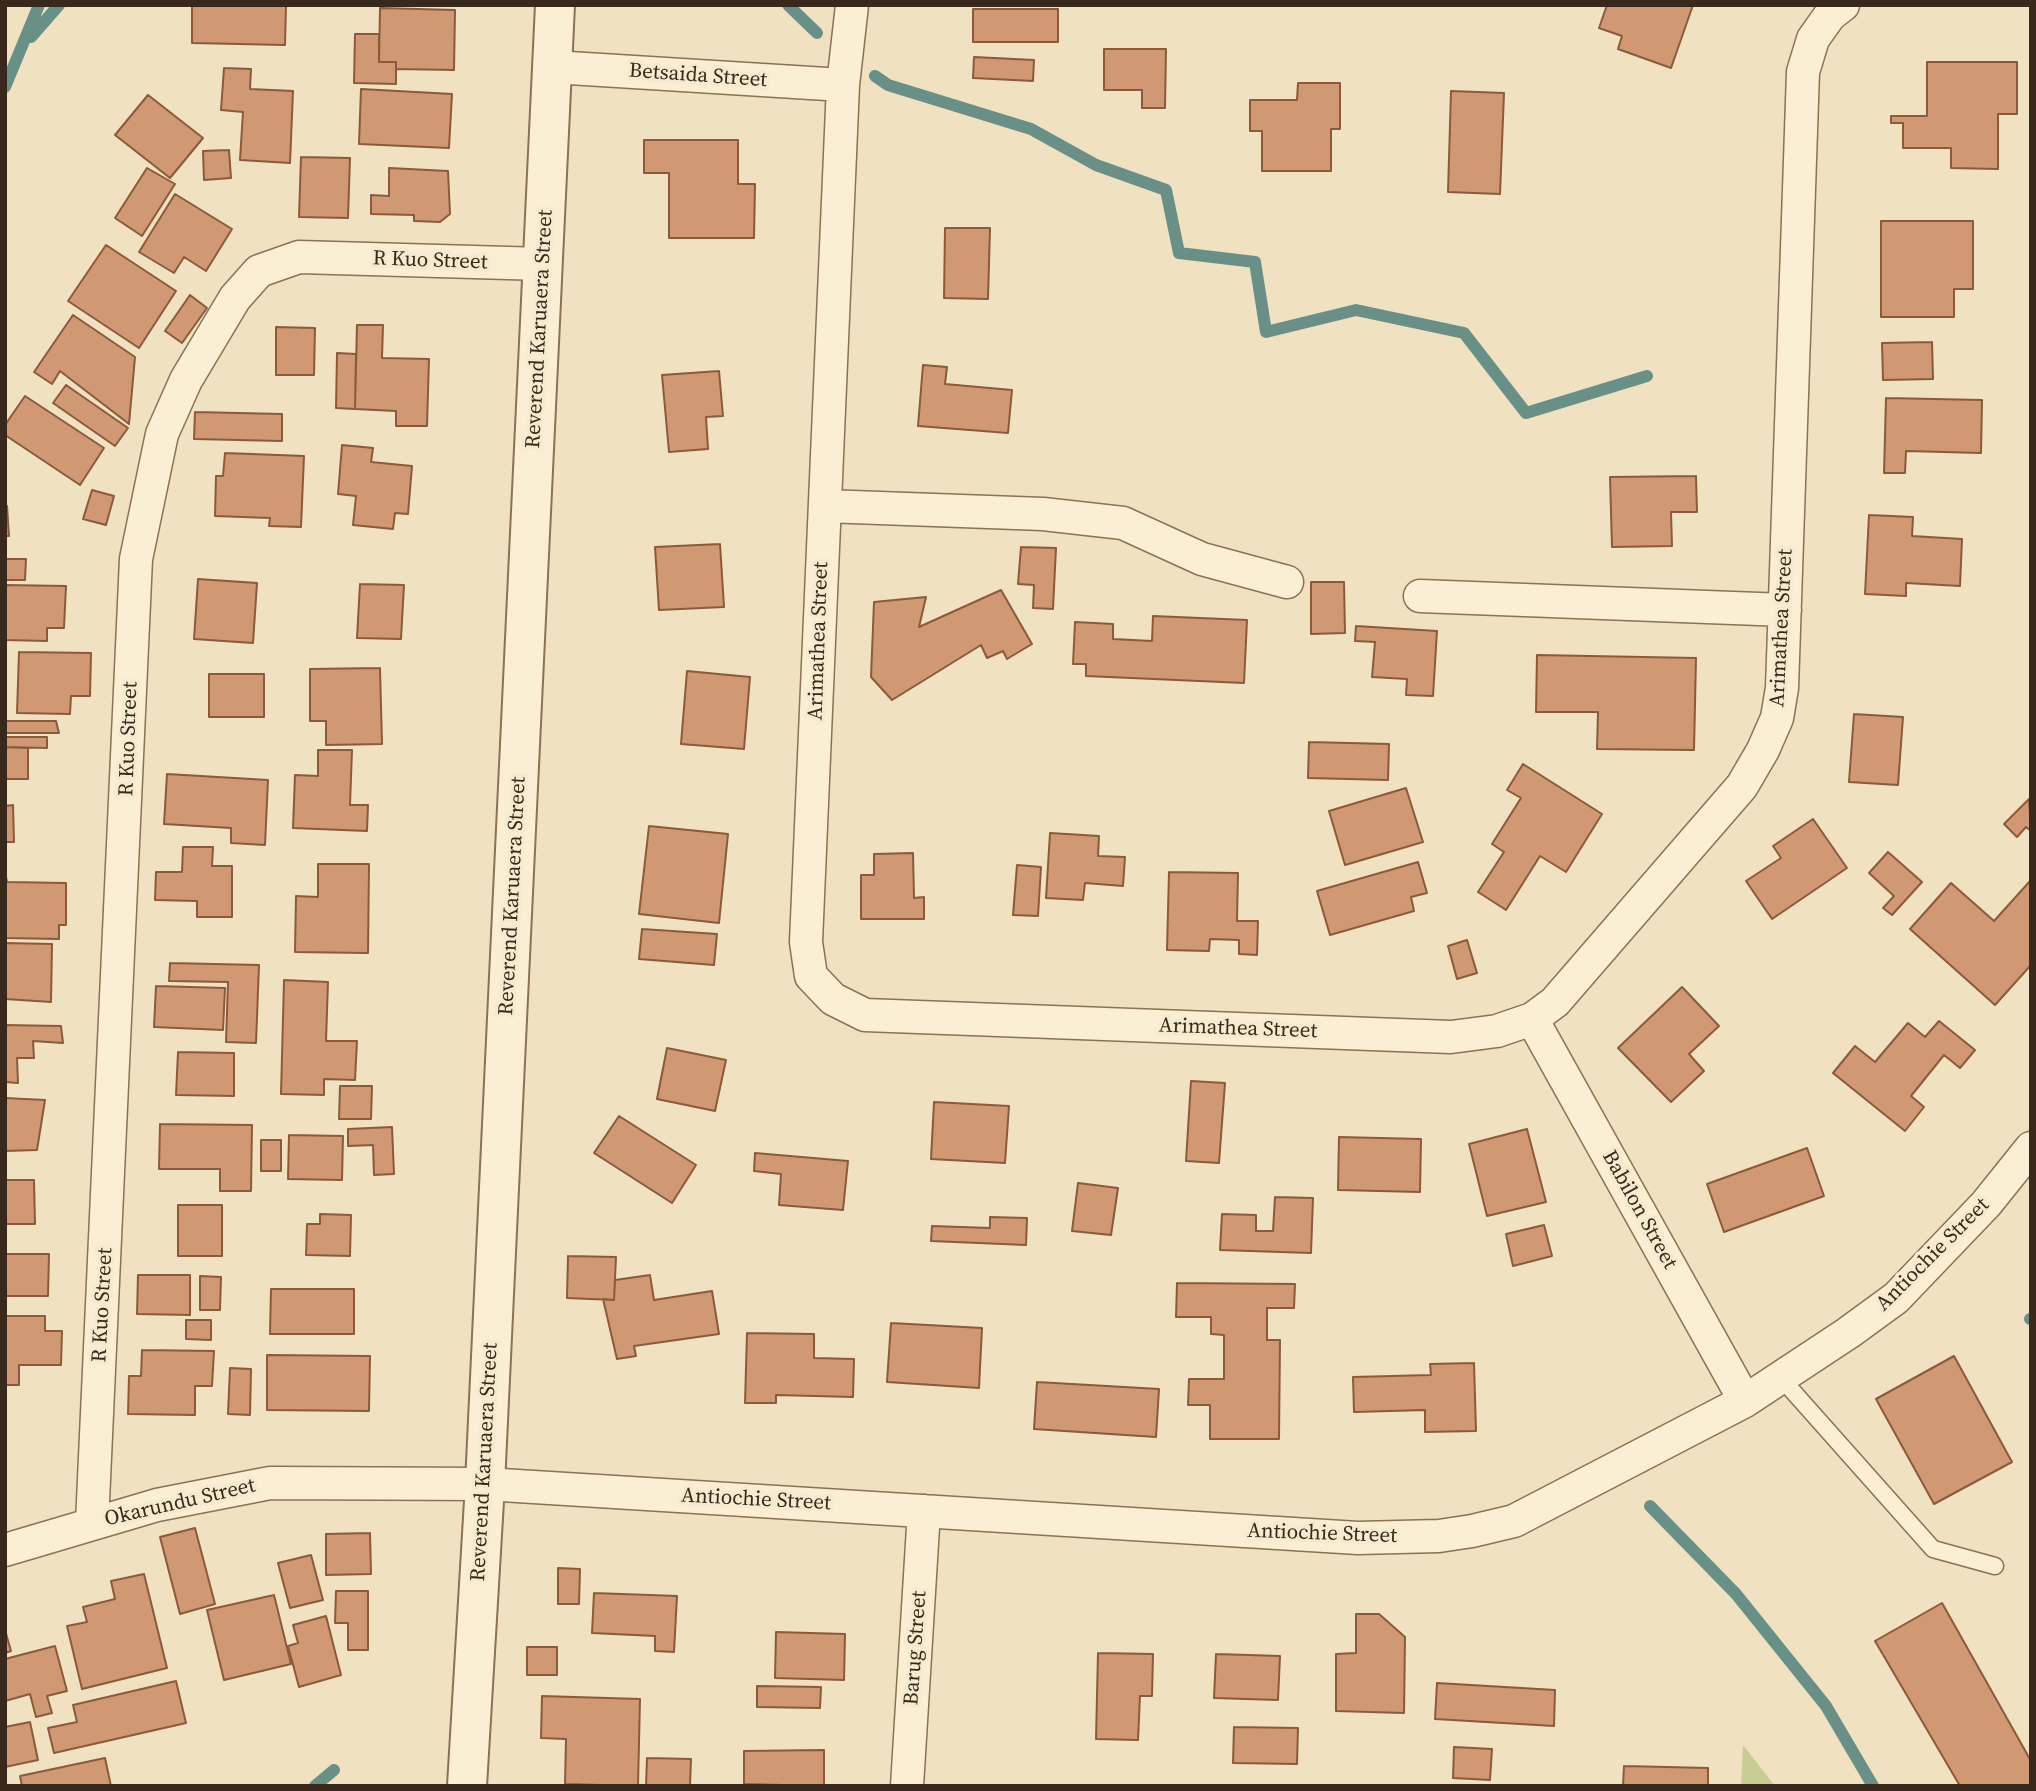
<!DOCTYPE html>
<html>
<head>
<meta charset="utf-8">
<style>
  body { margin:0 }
  #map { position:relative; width:2036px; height:1791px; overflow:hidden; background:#f0e1c0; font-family:"Source Serif 4",serif }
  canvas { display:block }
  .frame { position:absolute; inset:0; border:7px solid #38291c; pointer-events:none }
</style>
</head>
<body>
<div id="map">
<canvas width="2036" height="1791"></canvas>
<div class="frame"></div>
</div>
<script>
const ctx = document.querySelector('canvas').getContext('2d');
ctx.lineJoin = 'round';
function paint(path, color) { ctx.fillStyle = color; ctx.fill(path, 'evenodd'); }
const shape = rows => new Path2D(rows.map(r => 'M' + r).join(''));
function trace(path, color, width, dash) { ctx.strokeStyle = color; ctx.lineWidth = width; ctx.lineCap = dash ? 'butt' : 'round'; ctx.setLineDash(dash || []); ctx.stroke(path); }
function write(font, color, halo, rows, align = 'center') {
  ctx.font = font + ' "Source Serif 4",serif'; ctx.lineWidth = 7; ctx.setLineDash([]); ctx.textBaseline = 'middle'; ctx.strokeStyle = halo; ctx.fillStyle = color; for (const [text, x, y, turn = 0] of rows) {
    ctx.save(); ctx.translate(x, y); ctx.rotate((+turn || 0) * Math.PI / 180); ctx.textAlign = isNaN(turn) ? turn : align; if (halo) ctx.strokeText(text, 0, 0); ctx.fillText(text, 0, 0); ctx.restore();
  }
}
const green = shape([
  [1743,1745,1775,1786,1741,1786]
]);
const stream = shape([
  [788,5,817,33],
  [31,37,59,5],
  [875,76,888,85,1031,129,1096,165,1166,190,1179,253,1255,262,1266,332,1356,310,1464,333,1526,413,1647,376],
  [5,87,39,5],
  [2030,1319,2031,1319],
  [1650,1506,1736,1594,1826,1706,1873,1786],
  [315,1786,334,1770]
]);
const building = shape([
  [192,5,286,5,285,45,192,43,192,5],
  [1607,5,1693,5,1671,68,1618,49,1622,36,1599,28,1607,5],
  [380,8,455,10,454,70,396,69,396,62,379,62,380,8],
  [973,9,1058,9,1058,42,973,42,973,9],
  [355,34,379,34,379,62,396,62,396,84,354,83,355,34],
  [1104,49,1166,49,1165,108,1142,108,1142,90,1104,90,1104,49],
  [974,57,1034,60,1033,81,973,78,974,57],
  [1927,62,2017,62,2017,114,1998,114,1998,169,1951,168,1951,148,1903,148,1903,123,1891,123,1891,116,1927,116,1927,62],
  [224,68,251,69,250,89,293,91,290,163,240,160,243,112,221,110,224,68],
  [1298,83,1340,83,1340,129,1331,129,1331,171,1262,171,1262,131,1250,131,1250,100,1297,100,1298,83],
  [361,89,452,94,449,148,359,144,361,89],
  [1451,91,1504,93,1500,194,1448,192,1451,91],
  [148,95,203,138,170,178,115,135,148,95],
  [644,140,738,140,738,184,755,184,754,238,669,238,669,173,644,173,644,140],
  [229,150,231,178,204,180,203,151,229,150],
  [301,157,350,158,348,218,299,217,301,157],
  [147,168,175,184,142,236,115,218,147,168],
  [389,168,448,171,450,214,440,222,414,221,414,215,371,214,371,195,389,196,389,168],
  [175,194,232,229,206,271,184,257,174,273,139,252,175,194],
  [1881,221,1973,221,1973,289,1954,289,1954,317,1881,317,1881,221],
  [945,228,990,228,988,299,944,298,945,228],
  [106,245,176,291,139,348,68,301,106,245],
  [190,295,207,308,182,343,165,331,190,295],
  [73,315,135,357,129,424,60,371,52,384,34,372,73,315],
  [357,325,383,325,382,358,429,359,427,426,396,426,396,411,355,409,357,325],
  [276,327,315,328,314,375,276,375,276,327],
  [1932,342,1933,379,1883,380,1882,343,1932,342],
  [337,353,356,354,355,409,336,408,337,353],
  [923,365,947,367,945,384,1012,390,1008,433,918,426,923,365],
  [719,371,723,416,706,417,708,449,669,452,662,375,719,371],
  [66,385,128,428,115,446,53,403,66,385],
  [25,396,104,448,80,485,5,435,5,425,25,396],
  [1886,398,1982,400,1981,453,1906,451,1905,473,1884,473,1886,398],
  [195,412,282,414,282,441,194,439,195,412],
  [342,445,373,448,371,462,412,466,408,514,395,513,393,529,353,525,356,496,338,494,342,445],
  [225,453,304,456,301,527,269,526,270,518,215,516,216,476,223,476,225,453],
  [1696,476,1697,512,1671,512,1672,546,1612,547,1610,477,1696,476],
  [92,490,114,496,106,525,83,519,92,490],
  [5,506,7,506,9,536,5,536,5,506],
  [1869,515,1913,517,1912,536,1962,539,1960,586,1906,583,1906,596,1865,594,1869,515],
  [720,544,724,607,659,610,655,547,720,544],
  [1021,547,1056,548,1053,609,1033,608,1034,585,1018,584,1021,547],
  [5,559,26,559,25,580,5,580,5,559],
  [198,579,257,583,253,643,194,639,198,579],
  [1311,582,1344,582,1345,633,1311,634,1311,582],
  [360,584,404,585,401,639,357,638,360,584],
  [5,585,66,586,64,628,47,628,47,641,5,640,5,585],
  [1001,590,1032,644,1007,659,1003,651,987,658,981,645,892,700,871,677,874,602,926,597,919,627,1001,590],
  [1153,616,1247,620,1244,683,1086,676,1086,664,1073,664,1075,622,1113,624,1113,639,1152,641,1153,616],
  [1356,626,1437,631,1433,696,1406,695,1407,679,1372,677,1375,642,1355,641,1356,626],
  [19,652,91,653,90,696,71,696,70,714,17,713,19,652],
  [1537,655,1696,658,1694,750,1597,749,1598,712,1536,712,1537,655],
  [380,668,382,744,326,745,326,721,310,721,310,669,380,668],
  [687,671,750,677,744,749,681,744,687,671],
  [209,674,264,674,264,717,209,717,209,674],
  [1854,714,1903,717,1898,785,1849,782,1854,714],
  [5,721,56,721,59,733,5,733,5,721],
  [5,737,47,737,47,748,5,747,5,737],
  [1309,742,1389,744,1388,780,1308,778,1309,742],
  [5,747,28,748,28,779,5,779,5,747],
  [318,750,352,750,350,805,368,805,367,831,293,828,295,775,318,776,318,750],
  [1523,764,1602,814,1566,872,1540,856,1506,910,1478,892,1504,852,1492,844,1521,798,1507,790,1523,764],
  [167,774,268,780,265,845,231,843,231,828,164,824,167,774],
  [1406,788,1423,842,1345,865,1329,811,1406,788],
  [2029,799,2031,831,2026,827,2017,837,2004,824,2029,799],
  [13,805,14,842,5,842,5,806,13,805],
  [1813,819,1847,868,1772,919,1746,881,1781,858,1773,846,1813,819],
  [649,826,728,834,719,923,639,914,649,826],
  [1050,833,1099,836,1098,856,1125,857,1123,886,1085,883,1083,900,1046,898,1050,833],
  [183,847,213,847,212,866,232,866,232,917,197,917,197,901,155,900,156,872,182,872,183,847],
  [1888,852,1922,882,1892,915,1883,908,1894,896,1869,873,1888,852],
  [913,853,914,898,924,897,924,919,861,919,861,875,874,875,874,854,913,853],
  [1418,862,1427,893,1411,897,1414,911,1330,935,1317,891,1418,862],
  [318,864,369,864,368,953,295,952,296,896,318,897,318,864],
  [1017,865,1041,867,1038,916,1013,915,1017,865],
  [5,872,7,882,66,883,66,925,59,925,59,939,5,938,5,872],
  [1169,872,1238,873,1237,921,1258,921,1257,955,1239,954,1239,940,1210,939,1209,951,1167,950,1169,872],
  [2031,880,2031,965,1995,1005,1910,929,1951,883,1994,921,2031,880],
  [642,929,717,934,714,965,639,959,642,929],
  [1467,940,1477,973,1457,979,1448,946,1467,940],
  [5,943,52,944,51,1002,5,999,5,943],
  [170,963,259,965,256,1043,226,1042,228,982,169,981,170,963],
  [284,980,328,982,326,1041,357,1041,355,1080,324,1079,324,1095,281,1094,284,980],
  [156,986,225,988,223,1030,154,1027,156,986],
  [1682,987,1719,1026,1689,1054,1704,1071,1671,1102,1618,1048,1682,987],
  [1939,1021,1975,1050,1960,1068,1944,1055,1911,1096,1924,1107,1905,1131,1833,1073,1855,1046,1875,1062,1908,1023,1925,1037,1939,1021],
  [5,1025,61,1026,63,1043,33,1041,34,1058,17,1058,18,1083,5,1082,5,1025],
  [667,1048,726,1060,715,1111,657,1099,667,1048],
  [178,1052,234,1053,234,1096,176,1095,178,1052],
  [1191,1081,1225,1083,1219,1163,1186,1161,1191,1081],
  [340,1086,372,1086,371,1119,339,1119,340,1086],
  [5,1098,45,1100,37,1150,5,1151,5,1098],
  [934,1102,1009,1106,1005,1163,931,1159,934,1102],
  [619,1116,696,1165,672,1203,594,1153,619,1116],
  [160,1124,252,1125,251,1191,220,1191,220,1169,159,1169,160,1124],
  [392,1127,394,1174,374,1175,373,1145,348,1146,348,1129,392,1127],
  [1527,1129,1546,1202,1487,1216,1469,1144,1527,1129],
  [289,1135,343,1136,342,1180,288,1179,289,1135],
  [1339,1137,1421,1139,1420,1192,1338,1190,1339,1137],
  [261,1140,281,1140,281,1171,261,1171,261,1140],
  [1807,1148,1824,1196,1724,1232,1707,1184,1807,1148],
  [755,1153,848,1161,843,1210,779,1205,781,1174,754,1171,755,1153],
  [5,1180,34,1180,35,1224,5,1224,5,1180],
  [1078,1183,1118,1188,1111,1235,1072,1231,1078,1183],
  [1275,1197,1313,1198,1311,1253,1220,1250,1222,1214,1256,1215,1256,1231,1273,1231,1275,1197],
  [178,1205,222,1205,222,1256,178,1256,178,1205],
  [320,1214,351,1215,350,1256,306,1255,307,1224,320,1224,320,1214],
  [990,1217,1027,1218,1026,1245,931,1241,932,1226,990,1228,990,1217],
  [1544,1225,1552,1256,1513,1266,1506,1234,1544,1225],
  [5,1254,49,1254,48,1296,5,1296,5,1254],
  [568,1256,616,1257,614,1300,567,1298,568,1256],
  [138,1275,190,1275,190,1315,137,1314,138,1275],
  [650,1275,654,1300,712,1291,719,1334,634,1346,636,1356,617,1359,603,1299,614,1300,615,1280,650,1275],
  [200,1276,221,1277,220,1310,200,1310,200,1276],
  [1177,1283,1295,1284,1294,1308,1267,1308,1267,1340,1280,1340,1279,1439,1210,1439,1210,1405,1188,1405,1189,1379,1224,1379,1224,1335,1211,1334,1211,1317,1176,1317,1177,1283],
  [271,1289,354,1289,354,1334,270,1334,271,1289],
  [5,1316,45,1316,45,1331,62,1331,61,1365,19,1365,19,1385,5,1385,5,1316],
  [186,1320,211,1320,211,1340,186,1339,186,1320],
  [891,1323,982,1328,979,1388,887,1382,891,1323],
  [747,1333,814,1334,814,1358,854,1359,853,1397,776,1395,776,1403,745,1403,747,1333],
  [142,1350,214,1351,212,1386,195,1386,195,1415,128,1414,129,1376,141,1376,142,1350],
  [267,1355,370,1356,369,1411,267,1410,267,1355],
  [1954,1356,2012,1462,1934,1504,1876,1399,1954,1356],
  [1474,1363,1476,1431,1425,1432,1425,1410,1354,1412,1353,1377,1431,1375,1430,1364,1474,1363],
  [230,1368,251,1369,250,1415,228,1414,230,1368],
  [1037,1382,1159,1389,1156,1437,1034,1429,1037,1382],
  [195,1528,215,1604,180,1614,160,1537,195,1528],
  [370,1533,371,1574,326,1575,326,1534,370,1533],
  [311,1555,323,1600,290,1608,278,1563,311,1555],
  [558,1568,580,1569,579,1604,558,1604,558,1568],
  [144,1574,167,1668,82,1689,67,1626,87,1622,83,1607,115,1599,111,1581,144,1574],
  [336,1591,368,1591,368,1650,348,1650,348,1623,335,1623,336,1591],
  [594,1593,677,1596,674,1652,655,1651,655,1636,592,1633,594,1593],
  [274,1595,291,1664,224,1680,207,1610,274,1595],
  [1942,1603,2031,1761,2031,1786,1960,1786,1875,1641,1942,1603],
  [1356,1614,1379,1614,1405,1637,1404,1713,1336,1711,1336,1654,1356,1653,1356,1614],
  [326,1616,341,1675,299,1687,288,1646,298,1643,293,1625,326,1616],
  [5,1630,11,1651,5,1653,5,1630],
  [776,1632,845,1634,844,1680,775,1678,776,1632],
  [55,1646,67,1691,47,1696,52,1713,36,1717,30,1694,5,1701,5,1659,55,1646],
  [527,1647,557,1647,557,1675,527,1675,527,1647],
  [1098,1653,1153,1654,1152,1696,1140,1696,1138,1740,1096,1739,1098,1653],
  [1216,1654,1280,1656,1278,1700,1214,1698,1216,1654],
  [176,1681,186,1723,54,1753,48,1728,77,1722,73,1705,176,1681],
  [1437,1683,1555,1690,1554,1726,1435,1719,1437,1683],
  [757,1686,821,1687,820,1708,757,1707,757,1686],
  [542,1696,640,1699,638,1786,565,1784,566,1739,541,1738,542,1696],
  [30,1722,38,1760,5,1767,5,1727,30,1722],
  [1234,1727,1298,1728,1297,1764,1233,1763,1234,1727],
  [1454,1747,1492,1749,1490,1780,1453,1778,1454,1747],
  [824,1750,824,1786,744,1784,744,1751,824,1750],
  [105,1758,111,1786,22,1786,20,1776,105,1758],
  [647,1758,691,1759,690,1786,646,1786,647,1758],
  [1624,1766,1708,1768,1708,1786,1623,1786,1624,1766]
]);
const service = shape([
  [1781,1378,1933,1549,1995,1566]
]);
const minor = shape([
  [852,5,843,85,806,942,811,976,833,999,865,1015,1451,1037,1497,1031,1532,1019,1555,1002,1742,786,1763,750,1777,718,1782,688,1803,72,1813,39,1830,15,1843,5],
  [553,67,843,85],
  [825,506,1043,514,1123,523,1202,559,1287,582],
  [1420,596,1785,610],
  [1532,1019,1745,1401],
  [92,1523,136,559,162,434,186,380,235,298,259,271,299,257,543,264],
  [5,1550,157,1505,270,1483,485,1484,1358,1538,1439,1536,1472,1531,1514,1521,1745,1401,1848,1333,1896,1298,1986,1204,2031,1148],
  [907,1786,924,1511]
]);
const tertiary = shape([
  [467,1786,485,1484,555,5]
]);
const streetNames = [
  ["Betsaida Street",698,76,4],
  ["R Kuo Street",430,261,2],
  ["Reverend Karuaera Street",540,329,-87],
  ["Arimathea Street",1782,628,-87],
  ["Arimathea Street",819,641,-88],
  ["R Kuo Street",129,739,-88],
  ["Reverend Karuaera Street",513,896,-87],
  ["Arimathea Street",1238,1029,2],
  ["Babilon Street",1639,1210,61],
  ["Antiochie Street",1933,1255,-45],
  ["R Kuo Street",103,1305,-87],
  ["Reverend Karuaera Street",485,1462,-87],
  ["Antiochie Street",756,1500,3],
  ["Okarundu Street",180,1503,-13],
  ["Antiochie Street",1322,1534,2],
  ["Barug Street",916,1648,-86]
];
paint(green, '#c8ce93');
trace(stream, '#699086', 12);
paint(building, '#d09973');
trace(building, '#8a5a3b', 2);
trace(service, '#8a7157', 19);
trace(minor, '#8a7157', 35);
trace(tertiary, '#8a7157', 42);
trace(service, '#faeed3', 16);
trace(minor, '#faeed3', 32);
trace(tertiary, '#faeed3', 38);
write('21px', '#38291c', '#f7ebcf', streetNames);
</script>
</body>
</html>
